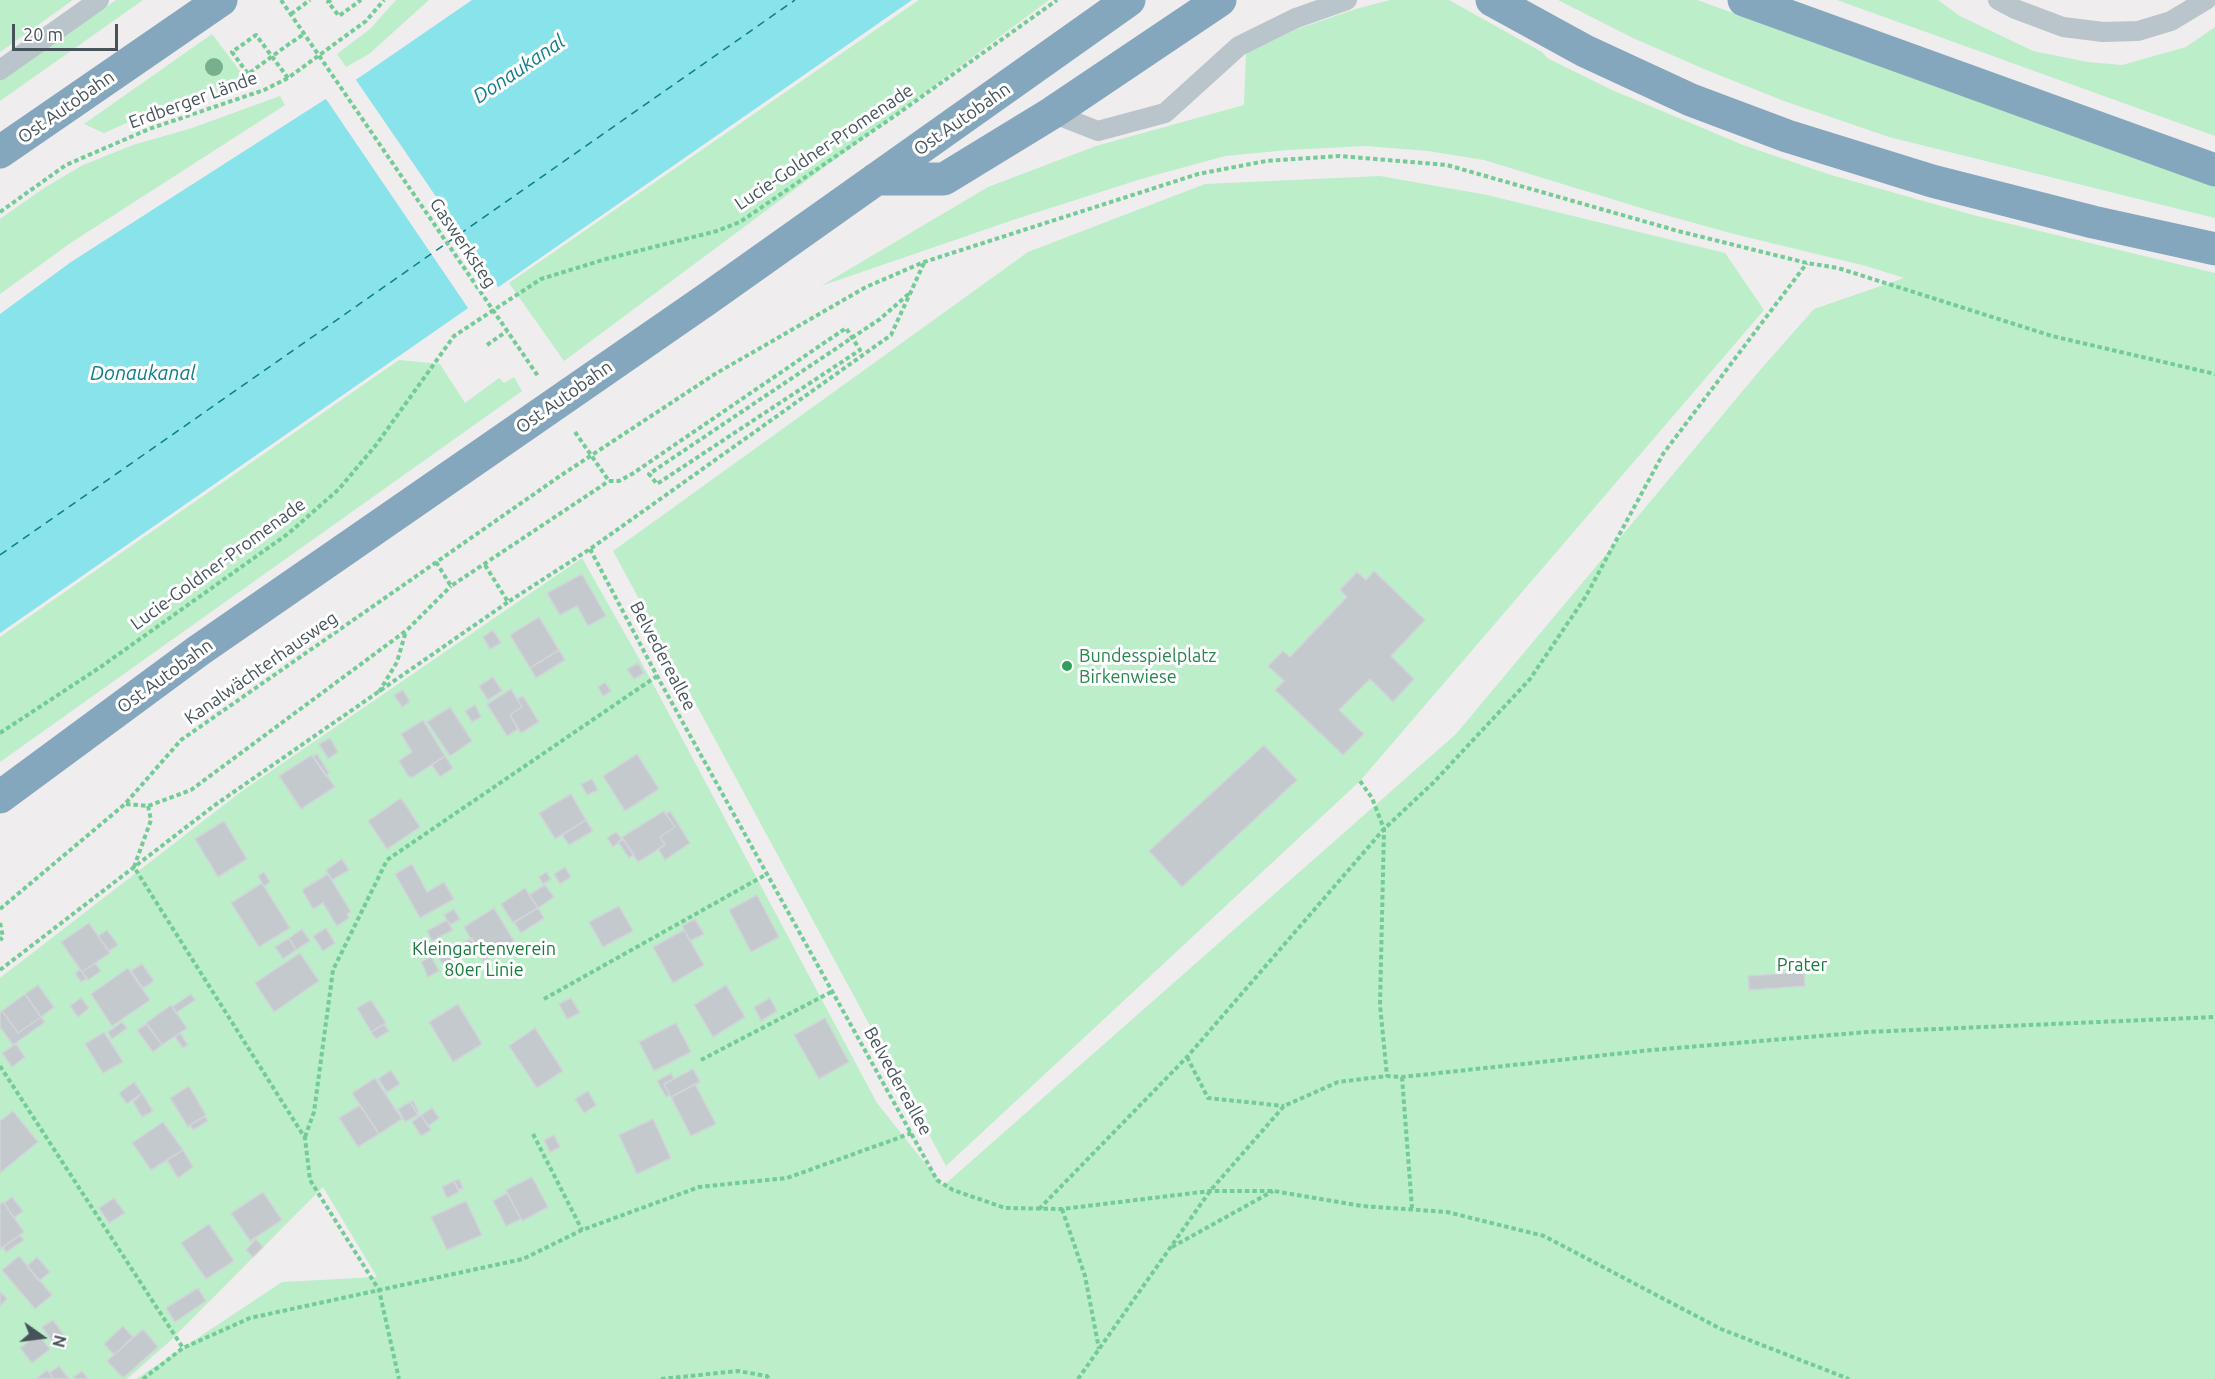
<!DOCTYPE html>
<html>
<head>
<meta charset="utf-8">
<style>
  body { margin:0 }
  #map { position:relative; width:2215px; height:1379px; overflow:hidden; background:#f0edee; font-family:Ubuntu,sans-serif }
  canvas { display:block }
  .north { position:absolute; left:12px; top:1307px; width:60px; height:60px; -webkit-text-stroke:4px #fff; paint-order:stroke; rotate:104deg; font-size:16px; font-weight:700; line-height:24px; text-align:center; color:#46535b }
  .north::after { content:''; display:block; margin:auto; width:21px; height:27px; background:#46535b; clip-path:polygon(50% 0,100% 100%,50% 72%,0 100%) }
  .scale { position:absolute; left:12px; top:24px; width:106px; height:27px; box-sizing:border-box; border:3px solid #46535b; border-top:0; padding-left:8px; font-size:18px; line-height:21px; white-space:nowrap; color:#46535b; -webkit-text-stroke:4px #fff; paint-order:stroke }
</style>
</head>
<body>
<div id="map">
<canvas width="2215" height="1379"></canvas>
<div class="north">N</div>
<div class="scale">20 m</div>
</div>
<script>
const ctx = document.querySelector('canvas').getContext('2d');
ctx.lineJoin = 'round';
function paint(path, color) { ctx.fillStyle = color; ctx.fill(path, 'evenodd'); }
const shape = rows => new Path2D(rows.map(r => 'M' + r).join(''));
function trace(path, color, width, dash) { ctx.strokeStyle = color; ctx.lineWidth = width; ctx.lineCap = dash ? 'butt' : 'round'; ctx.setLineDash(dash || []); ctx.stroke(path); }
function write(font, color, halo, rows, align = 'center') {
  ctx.font = font + ' Ubuntu,sans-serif'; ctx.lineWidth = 6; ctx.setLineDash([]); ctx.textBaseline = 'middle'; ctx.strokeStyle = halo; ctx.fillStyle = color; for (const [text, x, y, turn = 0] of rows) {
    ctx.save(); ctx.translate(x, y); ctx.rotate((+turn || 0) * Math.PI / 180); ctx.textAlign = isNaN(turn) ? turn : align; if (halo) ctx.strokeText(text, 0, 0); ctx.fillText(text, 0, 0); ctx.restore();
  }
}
const green = shape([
  [0,0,73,0,0,52],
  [116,0,143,0,0,101,0,80],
  [396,0,429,0,369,54,346,67,337,54,370,29],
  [919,0,1049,0,564,361,509,283],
  [1390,0,1449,0,1542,52,1547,58,1612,90,1743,145,1831,175,1973,215,2215,273,2215,1379,136,1379,282,1282,377,1277,323,1187,170,1341,127,1379,0,1379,0,978,242,791,582,558,645,669,877,1103,943,1186,1456,734,1761,369,1814,309,1904,278,1866,266,1734,234,1651,211,1484,160,1428,151,1366,146,1288,150,1225,156,1141,179,1016,219,821,286,988,187,1096,146,1244,105,1246,53,1297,29,1356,9],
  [1558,0,1697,0,2215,186,2215,218,1889,137,1784,101,1704,69,1633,38],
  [1837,0,1938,0,1960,16,2033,51,2088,62,2122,65,2186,47,2215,27,2215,136],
  [212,34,249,83,151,112,104,133,84,124],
  [280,96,285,105,72,242,0,294,0,219,44,188,83,165,133,145,192,128],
  [1380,176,1487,195,1725,253,1764,310,1360,781,946,1166,613,551,1028,252,1205,184],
  [399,360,440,364,465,403,499,378,504,383,514,377,522,391,0,762,0,637]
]);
const water = shape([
  [472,0,912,0,0,633,0,314,71,262,360,77]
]);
const pier = shape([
  [354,77,500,290,470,311,324,96]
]);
const ferry = shape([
  [0,555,795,0]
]);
const building = shape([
  [1374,571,1425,620,1391,656,1414,679,1393,702,1370,679,1339,710,1364,734,1343,755,1275,690,1284,681,1268,666,1283,651,1290,657,1347,597,1340,590,1357,572,1366,580,1374,571],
  [582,574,606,616,588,626,577,606,560,615,547,593,582,574],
  [539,617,559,650,530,668,510,635,539,617],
  [493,630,501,643,490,649,483,637,493,630],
  [559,650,565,660,536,678,530,668,559,650],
  [638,663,644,673,634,679,627,669,638,663],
  [493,677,502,691,488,700,479,686,493,677],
  [605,682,611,691,603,696,598,687,605,682],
  [511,689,522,707,510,715,518,729,507,736,487,704,511,689],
  [403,690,410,702,402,707,394,695,403,690],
  [523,696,539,722,521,733,510,715,522,707,517,699,523,696],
  [475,705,481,717,472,722,465,711,475,705],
  [450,707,472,741,450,756,427,722,450,707],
  [423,720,445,756,413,777,409,777,399,761,412,752,401,734,423,720],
  [330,738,338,752,328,759,319,744,330,738],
  [1264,745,1297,780,1182,887,1149,851,1264,745],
  [317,754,329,773,326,776,313,757,317,754],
  [637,754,659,789,625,811,603,776,637,754],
  [312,755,335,787,301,809,279,776,312,755],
  [445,756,453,768,440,777,432,765,445,756],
  [592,779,598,790,587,795,581,784,592,779],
  [571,794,586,820,555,839,539,813,571,794],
  [401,798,420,827,387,849,368,821,401,798],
  [664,811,675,827,660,837,665,845,638,862,622,837,664,811],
  [670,811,690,843,665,860,658,849,665,845,660,837,675,827,666,814,670,811],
  [586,820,593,831,569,845,562,835,586,820],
  [224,821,247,859,218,877,195,839,224,821],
  [616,832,622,839,613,847,607,838,616,832],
  [623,839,634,855,629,858,618,842,623,839],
  [342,859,349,870,332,880,326,870,342,859],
  [412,864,427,892,444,882,454,899,420,918,395,874,412,864],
  [565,867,571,877,560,884,554,874,565,867],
  [264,872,270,882,264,886,258,876,264,872],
  [546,872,551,879,543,884,539,877,546,872],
  [328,874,351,912,347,914,349,918,337,926,323,903,313,909,302,890,328,874],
  [262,883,290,928,259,947,231,903,262,883],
  [545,885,554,897,538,908,529,895,545,885],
  [525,888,538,908,513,923,501,904,525,888],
  [757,895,779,937,751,952,729,910,757,895],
  [619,906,633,931,603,947,589,922,619,906],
  [494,908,514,941,483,961,464,927,494,908],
  [538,908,544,918,521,933,514,922,538,908],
  [454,909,460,919,450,925,444,915,454,909],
  [695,919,704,934,690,941,682,926,695,919],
  [447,920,453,930,432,941,427,931,447,920],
  [89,923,110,953,82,972,61,942,89,923],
  [326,928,335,943,323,951,313,936,326,928],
  [302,929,310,941,296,950,289,938,302,929],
  [107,930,118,945,109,951,98,936,107,930],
  [684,930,704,965,673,983,653,947,684,930],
  [289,938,296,950,283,959,275,947,289,938],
  [472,938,476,946,470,950,464,942,472,938],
  [448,943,456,958,443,965,435,950,448,943],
  [300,953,319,981,274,1012,255,983,300,953],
  [431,956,439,971,428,977,421,962,431,956],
  [95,963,101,971,88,980,82,972,95,963],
  [142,964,154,981,143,988,131,971,142,964],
  [128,968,150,1000,112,1026,91,994,128,968],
  [80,970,87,978,81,982,75,973,80,970],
  [1804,972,1805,986,1749,990,1748,976,1804,972],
  [38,985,54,1007,41,1017,25,994,38,985],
  [726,985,745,1017,713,1037,694,1005,726,985],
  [25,994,41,1017,18,1033,2,1011,25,994],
  [191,994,195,1000,176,1013,172,1007,191,994],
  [81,998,89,1008,78,1017,70,1006,81,998],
  [571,998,580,1013,567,1019,559,1004,571,998],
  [770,998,777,1011,761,1021,754,1007,770,998],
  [371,1000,386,1023,371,1032,357,1008,371,1000],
  [458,1004,482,1044,453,1062,429,1022,458,1004],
  [171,1005,187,1028,162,1045,146,1023,171,1005],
  [2,1011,18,1033,41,1017,45,1022,13,1045,0,1027,0,1012,2,1011],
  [825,1018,849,1062,819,1079,794,1035,825,1018],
  [122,1022,127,1028,112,1039,108,1032,122,1022],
  [676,1023,691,1052,654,1071,639,1042,676,1023],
  [147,1024,162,1045,153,1052,137,1030,147,1024],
  [384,1024,389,1031,376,1039,371,1032,384,1024],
  [535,1028,563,1071,537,1088,509,1046,535,1028],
  [104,1032,123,1062,103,1073,85,1044,104,1032],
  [180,1033,188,1045,183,1048,175,1037,180,1033],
  [16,1044,25,1057,12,1067,2,1053,16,1044],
  [693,1069,700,1082,671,1097,664,1084,693,1069],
  [391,1070,400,1084,387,1092,378,1079,391,1070],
  [671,1073,674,1079,664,1084,670,1095,666,1097,657,1081,671,1073],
  [375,1078,402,1119,379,1134,352,1093,375,1078],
  [134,1082,142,1093,127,1104,119,1093,134,1082],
  [695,1084,716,1124,691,1136,671,1097,695,1084],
  [189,1086,206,1115,188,1127,170,1098,189,1086],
  [588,1091,596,1105,584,1113,575,1099,588,1091],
  [142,1093,153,1111,142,1117,133,1102,142,1093],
  [413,1101,419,1112,417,1113,410,1102,413,1101],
  [410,1102,418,1115,405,1122,398,1109,410,1102],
  [360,1105,379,1134,358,1147,339,1118,360,1105],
  [432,1108,439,1118,428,1126,421,1115,432,1108],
  [13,1111,38,1142,0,1173,0,1121,13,1111],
  [421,1115,431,1130,421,1136,412,1122,421,1115],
  [205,1116,208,1121,193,1130,190,1125,205,1116],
  [653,1119,671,1158,637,1174,619,1135,653,1119],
  [163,1122,183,1150,151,1170,132,1143,163,1122],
  [554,1135,560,1147,550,1152,544,1140,554,1135],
  [183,1150,193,1167,178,1178,167,1160,183,1150],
  [532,1177,548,1207,522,1221,506,1190,532,1177],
  [459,1179,463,1188,459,1190,454,1181,459,1179],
  [454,1181,459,1192,447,1198,442,1187,454,1181],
  [263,1192,282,1220,250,1241,231,1213,263,1192],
  [507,1193,521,1219,506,1226,493,1201,507,1193],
  [12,1197,23,1211,14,1218,4,1203,12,1197],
  [114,1198,125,1213,109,1223,99,1208,114,1198],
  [466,1201,482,1235,447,1250,431,1217,466,1201],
  [3,1202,24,1232,0,1249,0,1204,3,1202],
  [209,1224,234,1261,206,1279,181,1243,209,1224],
  [20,1235,24,1240,6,1252,3,1247,20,1235],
  [256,1239,263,1247,253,1257,246,1250,256,1239],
  [19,1256,52,1295,35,1309,2,1270,19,1256],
  [37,1257,50,1272,39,1281,27,1266,37,1257],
  [198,1288,206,1301,175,1322,166,1308,198,1288],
  [0,1291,7,1299,0,1306,0,1291],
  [53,1320,64,1335,53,1343,42,1327,53,1320],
  [123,1326,133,1337,114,1355,104,1344,123,1326],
  [143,1329,158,1347,123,1378,107,1361,143,1329],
  [38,1334,50,1349,32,1363,20,1348,38,1334],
  [59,1366,69,1379,54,1379,49,1373,59,1366],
  [47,1370,54,1379,36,1379,47,1370],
  [82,1371,88,1379,76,1379,74,1377,82,1371]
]);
const path = shape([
  [281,0,538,376],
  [331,0,328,2,339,16,361,0],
  [291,14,310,0],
  [288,78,256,35,232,52,248,74,289,44,304,34],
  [0,212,66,165,149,129,264,90,288,78,366,21,384,0],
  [487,345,507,331],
  [575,432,609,481],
  [609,481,619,481,632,474,846,328,860,350,657,484,649,474,880,319,912,291],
  [590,549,657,676,937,1180,953,1190,1005,1208,1062,1209,1210,1191,1274,1191,1362,1206,1447,1212,1544,1236,1721,1329,1849,1379],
  [436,562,451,586,609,481],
  [485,565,508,602,590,549,891,335,924,263],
  [379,692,397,662,406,631],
  [0,733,102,666,289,533,339,489,376,445,454,336,541,279,606,259,717,231,740,222,896,115,1057,0],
  [1360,781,1372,798,1384,829,1380,1005,1387,1076],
  [126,804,148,806,191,790,407,630,451,586],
  [148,806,151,820,134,867,305,1138,310,1180,379,1290,399,1379],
  [0,909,125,804,181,740,560,476,715,374,866,287,924,262,1198,174,1266,161,1339,156,1447,165,1678,231,1807,263,1838,268,2052,336,2215,374],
  [0,923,3,937,0,940],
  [0,970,215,805,508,602],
  [544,999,767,874],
  [1187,1057,1208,1098,1284,1106],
  [701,1060,833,991],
  [0,1066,183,1348],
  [1402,1077,1412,1208],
  [533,1134,582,1230],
  [305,1137,314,1112,333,970,387,860,657,676],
  [1039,1209,1187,1057,1384,829,1433,783,1530,679,1586,596,1663,454,1807,263],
  [1062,1209,1085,1276,1099,1349],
  [1172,1247,1273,1191],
  [143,1379,183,1348,250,1318,523,1259,582,1230,699,1187,787,1178,912,1133],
  [661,1379,738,1371,767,1376,769,1379],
  [1078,1379,1210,1191,1284,1106,1338,1082,1387,1076,1402,1077,1652,1050,1867,1032,2215,1017]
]);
const lane = shape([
  [1998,0,2015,9,2063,27,2103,32,2138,31,2171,21,2206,0],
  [0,70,99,0],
  [1052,113,1098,131,1165,113,1239,46,1296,18,1347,0]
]);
const highway = shape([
  [1492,0,1585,51,1691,100,1787,136,1932,181,2093,222,2215,249],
  [1744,0,2215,170],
  [0,152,221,0],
  [876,179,944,179,1052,113,1220,0],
  [0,797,198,651,707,299,1129,0]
]);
const trees = [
  [214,67]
];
const markers = [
  [1067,666,6,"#2e9e5b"]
];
const streetNames = [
  ["Erdberger Lände",193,100,-20],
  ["Ost Autobahn",66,107,-35],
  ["Ost Autobahn",962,119,-35],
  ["Lucie-Goldner-Promenade",824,147,-34],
  ["Gaswerksteg",463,243,56],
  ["Ost Autobahn",564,397,-35],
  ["Lucie-Goldner-Promenade",218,564,-36],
  ["Belvedereallee",663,656,62],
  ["Kanalwächterhausweg",261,668,-35],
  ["Ost Autobahn",165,676,-36],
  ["Belvedereallee",898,1081,61]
];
const leisureNames = [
  ["Bundesspielplatz",1079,656],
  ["Birkenwiese",1079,677]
];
const parkNames = [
  ["Kleingartenverein",484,949],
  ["80er Linie",484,970],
  ["Prater",1802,965]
];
const waterNames = [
  ["Donaukanal",519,69,-34],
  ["Donaukanal",143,373]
];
paint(green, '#bbeec9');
paint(water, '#88e3eb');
paint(pier, '#f0edee');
trace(ferry, '#0d7e89', 1.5, [8, 6]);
paint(building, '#c4c9cd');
trace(building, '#d1d5d9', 1.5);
trace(path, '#73cc96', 4, [4.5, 3]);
trace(lane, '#b9c4cb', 20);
trace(highway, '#85a7bd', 33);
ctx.fillStyle = '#79af8d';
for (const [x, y] of trees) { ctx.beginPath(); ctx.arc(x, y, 9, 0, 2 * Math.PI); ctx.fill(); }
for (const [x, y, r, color] of markers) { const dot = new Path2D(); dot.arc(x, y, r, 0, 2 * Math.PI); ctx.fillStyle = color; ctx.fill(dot); trace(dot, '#fff', 2); }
write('18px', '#46535b', '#fff', streetNames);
write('18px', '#27864d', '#fff', leisureNames, 'left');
write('18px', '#177c3d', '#fff', parkNames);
write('italic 20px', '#0d7e89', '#fff', waterNames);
</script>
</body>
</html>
